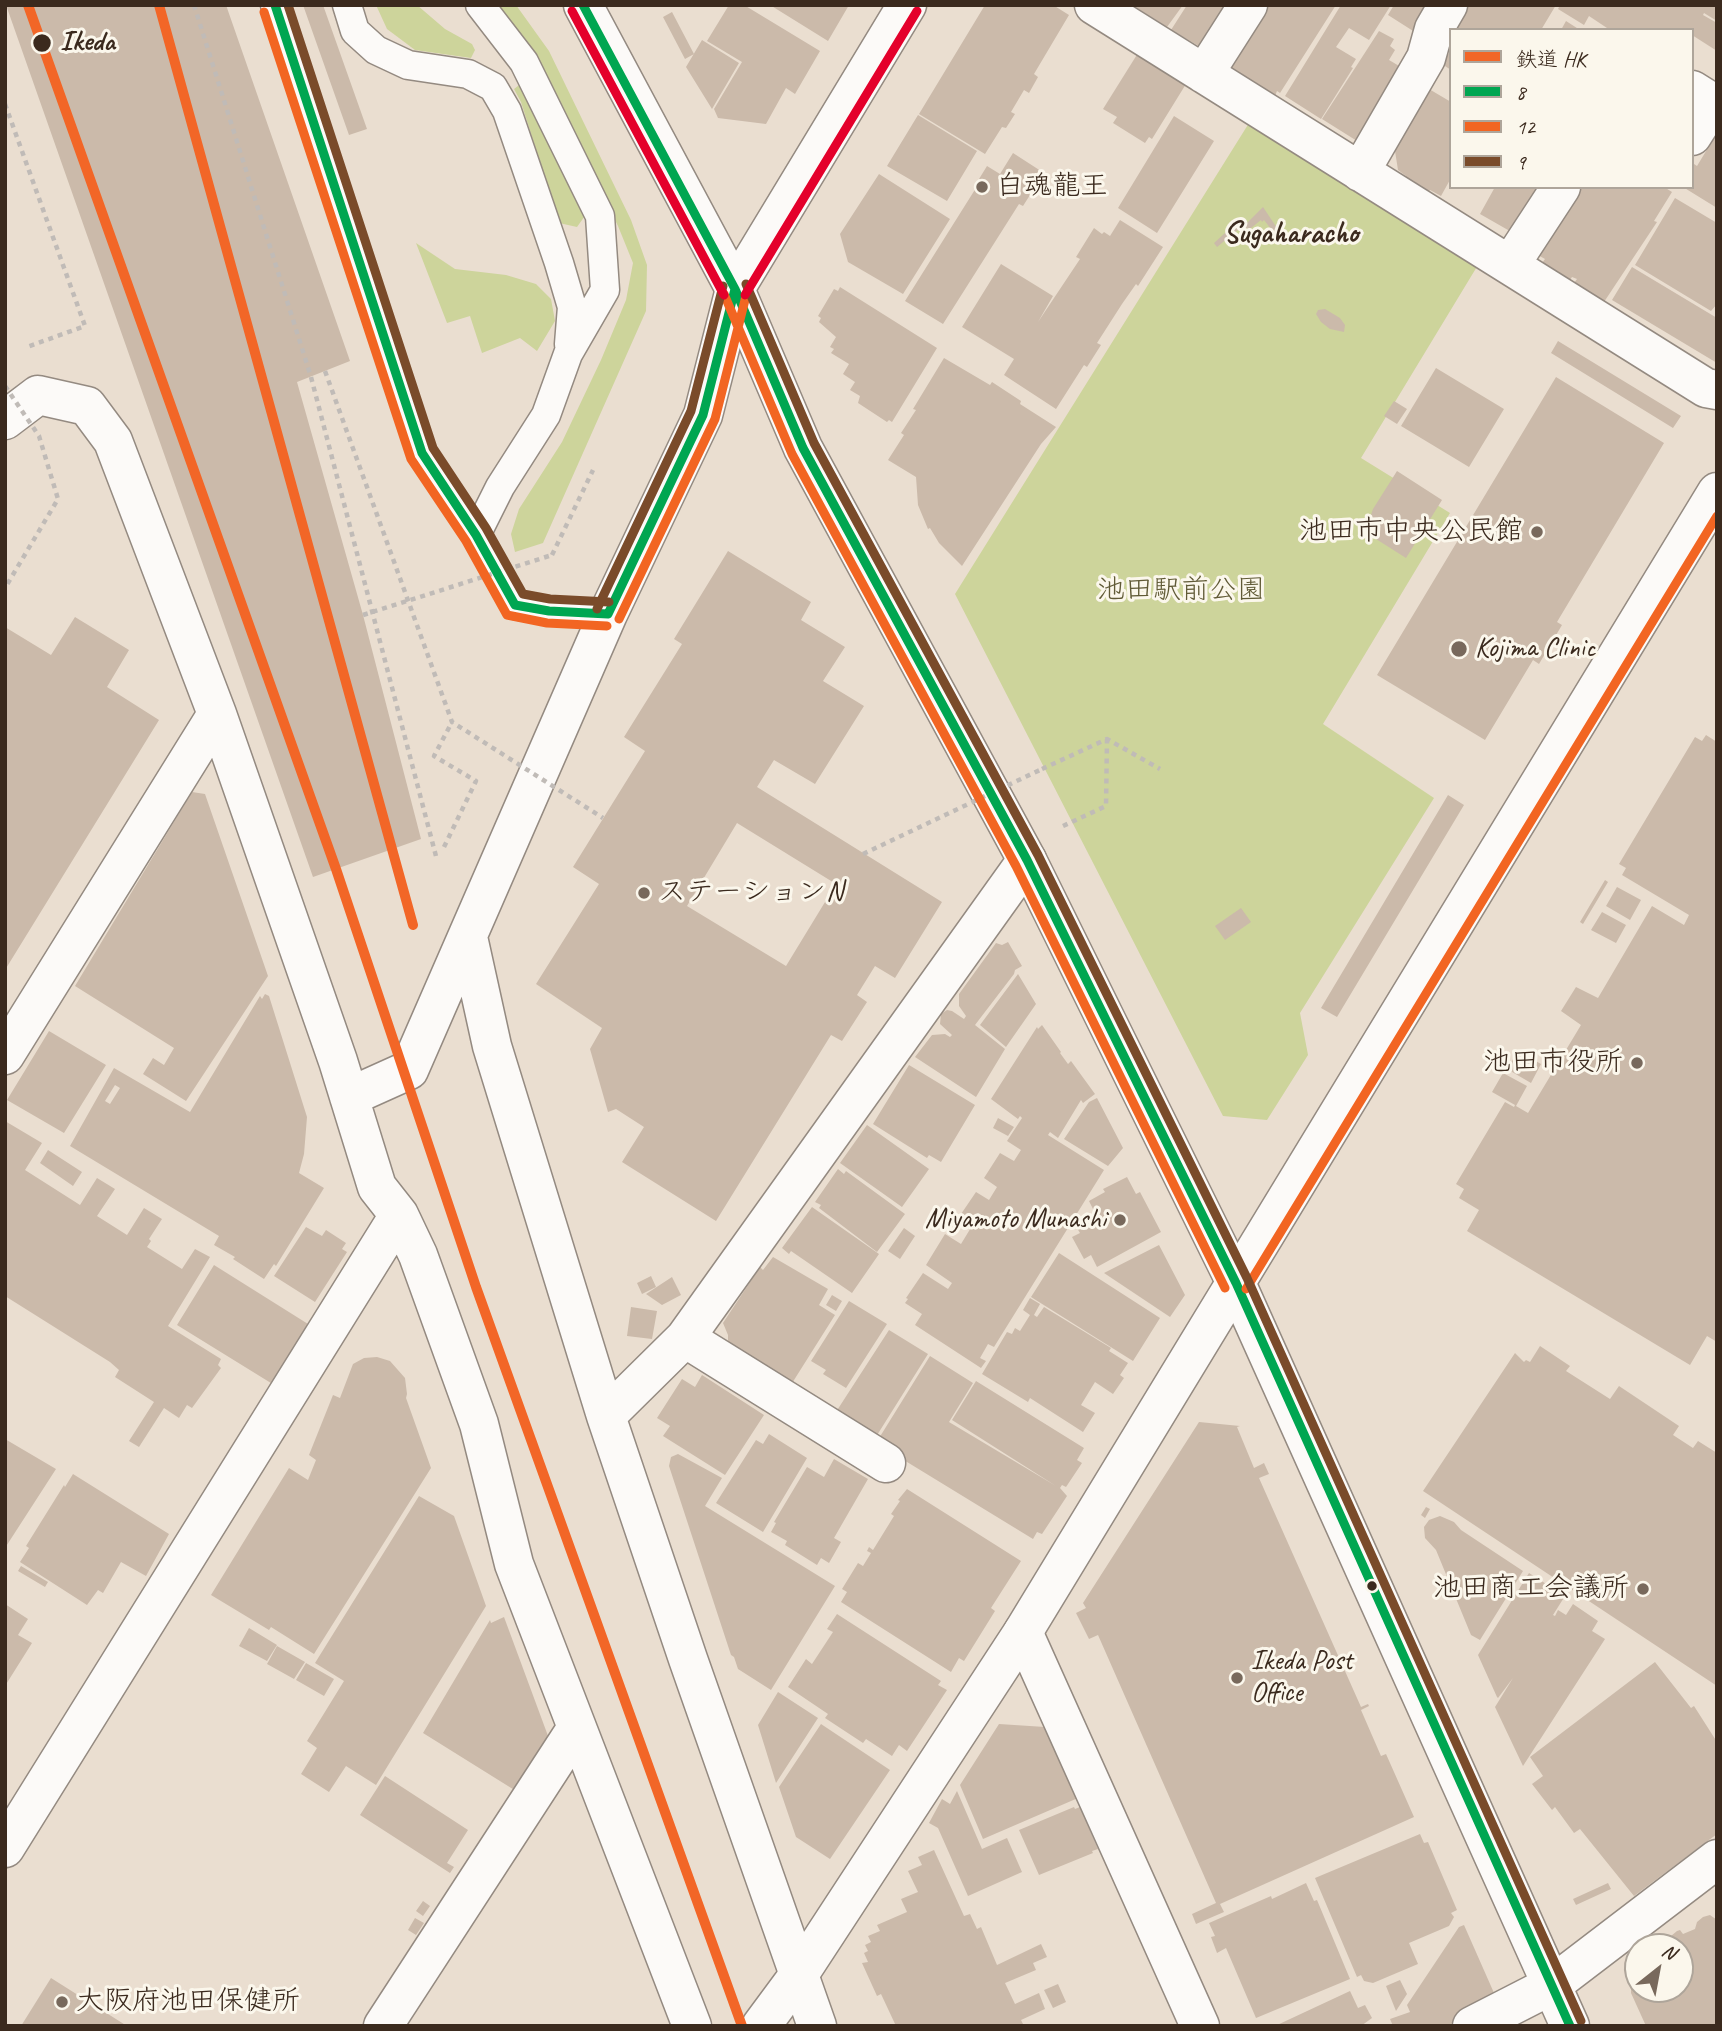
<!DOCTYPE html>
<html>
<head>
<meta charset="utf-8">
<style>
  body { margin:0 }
  #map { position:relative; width:1722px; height:2031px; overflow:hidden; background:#eaded0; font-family:Caveat,"Klee One",sans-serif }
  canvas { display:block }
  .frame { position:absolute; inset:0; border:7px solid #3b2a1e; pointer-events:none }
  .legend { position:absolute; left:1449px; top:28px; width:245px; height:161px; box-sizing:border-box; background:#fbf7ec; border:2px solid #aea59a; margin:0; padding:9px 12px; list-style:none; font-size:21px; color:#3b2a1e }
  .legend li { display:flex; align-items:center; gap:14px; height:35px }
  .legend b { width:35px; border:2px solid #aea59a }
  .north { position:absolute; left:1624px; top:1933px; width:70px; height:70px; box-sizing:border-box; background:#fbf7ec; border:2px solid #aea59a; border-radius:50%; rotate:31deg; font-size:19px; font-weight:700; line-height:28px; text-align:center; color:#3b2a1e }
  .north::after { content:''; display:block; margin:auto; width:24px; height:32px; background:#78695c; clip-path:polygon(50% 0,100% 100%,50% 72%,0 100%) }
</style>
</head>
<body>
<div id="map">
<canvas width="1722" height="2031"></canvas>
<div class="frame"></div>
<ul class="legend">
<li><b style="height:9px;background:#f26627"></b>鉄道 HK</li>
<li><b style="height:9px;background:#00a651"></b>8</li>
<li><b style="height:9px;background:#f26522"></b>12</li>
<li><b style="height:9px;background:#7a4b2a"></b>9</li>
</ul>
<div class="north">N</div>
</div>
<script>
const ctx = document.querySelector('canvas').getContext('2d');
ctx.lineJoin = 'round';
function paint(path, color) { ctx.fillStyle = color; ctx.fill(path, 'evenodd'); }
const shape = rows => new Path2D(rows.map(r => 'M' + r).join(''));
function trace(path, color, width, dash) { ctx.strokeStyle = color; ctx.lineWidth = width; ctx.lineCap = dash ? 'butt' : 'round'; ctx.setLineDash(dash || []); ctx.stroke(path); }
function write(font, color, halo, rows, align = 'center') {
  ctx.font = font + ' Caveat,"Klee One",sans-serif'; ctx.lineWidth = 6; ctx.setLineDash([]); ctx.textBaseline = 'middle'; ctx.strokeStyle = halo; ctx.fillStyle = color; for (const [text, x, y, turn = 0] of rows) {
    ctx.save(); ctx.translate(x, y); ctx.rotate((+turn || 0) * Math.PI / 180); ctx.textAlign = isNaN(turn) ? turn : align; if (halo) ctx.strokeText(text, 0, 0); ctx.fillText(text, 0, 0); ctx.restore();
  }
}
const green = shape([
  [376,5,417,5,445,29,472,44,475,50,471,58,415,50,387,29],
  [495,5,516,5,549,51,631,220,647,265,646,311,543,543,515,552,511,534,519,509,562,442,601,360,626,300,633,263,618,226,538,66],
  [523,82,587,213,577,227,559,223,521,102,514,89],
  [1249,123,1478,265,1361,458,1450,513,1323,724,1434,798,1300,1013,1308,1055,1267,1120,1223,1116,955,594],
  [416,243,455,269,506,275,536,284,551,299,555,321,537,351,520,338,482,353,470,316,447,323]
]);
const building = shape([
  [6,5,226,5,350,361,297,382,363,615,421,839,313,877],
  [303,5,323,5,367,129,349,135],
  [729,5,744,5,820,51,795,94,786,88,766,124,718,118,714,109,742,62,707,41],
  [770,5,849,5,828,41],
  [985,5,1053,5,1069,15,1034,74,1038,77,1029,93,1024,90,1011,112,1015,114,1006,128,1002,127,985,154,919,114],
  [1132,5,1183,5,1167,27],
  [1187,5,1243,5,1211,53,1171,30],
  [1265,5,1336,5,1280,93,1277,91,1275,96,1227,66],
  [1341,5,1391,5,1369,40,1349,28,1336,47,1356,59,1351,67,1353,68,1321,119,1285,96],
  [1394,5,1438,5,1421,36,1388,15],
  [1457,5,1556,5,1541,30,1454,30],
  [1560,5,1717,5,1717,21,1704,13,1703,15,1717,23,1717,51,1692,35,1692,30,1610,30,1589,16,1584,25,1558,9],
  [672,12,694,54,685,59,663,17],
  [1566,21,1580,30,1561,30],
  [1379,31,1394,39,1390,46,1395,50,1389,60,1411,73,1365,146,1322,119],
  [702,40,739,63,712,109,686,67],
  [1451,50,1451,70,1442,64],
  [1138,53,1186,84,1152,139,1149,137,1145,143,1113,123,1117,117,1103,109],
  [1429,89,1451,102,1451,178,1441,196,1430,190,1427,195,1404,181,1406,176,1398,170,1395,151],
  [918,115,977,151,947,201,887,166],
  [1174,116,1214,141,1157,233,1118,208],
  [1717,133,1717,208,1683,187,1692,187,1692,168,1694,164,1697,166],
  [1013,153,1044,173,1023,206,1019,204,943,324,905,301,981,180,979,179,987,166,1000,174],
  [879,174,950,219,903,294,848,262,840,234],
  [1495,187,1543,187,1515,234,1480,214],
  [1577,187,1664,187,1672,192,1654,221,1657,222,1604,302,1574,283,1577,279,1572,277,1570,280,1542,263,1545,259,1536,254],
  [1675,198,1717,223,1717,304,1711,311,1635,265],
  [1263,207,1279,231,1275,234,1264,220,1262,222,1261,220,1251,228,1239,229,1217,247,1214,243,1235,224,1247,223],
  [1120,220,1163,247,1138,286,1136,284,1122,304,1097,343,1101,345,1087,367,1084,365,1056,409,1004,375,1014,359,962,327,1001,264,1053,296,1038,322,1080,259,1076,257,1094,228,1102,234,1104,232,1110,236],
  [1632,267,1717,318,1717,363,1612,300],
  [840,287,937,348,892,422,889,420,887,422,858,403,860,396,850,390,855,382,843,374,849,364,831,353,834,349,830,347,836,337,819,322,821,318,818,316,834,289,838,291],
  [1325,309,1340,318,1345,325,1344,332,1330,329,1321,322,1316,314,1318,310],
  [1558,341,1681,416,1673,428,1551,353],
  [944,358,990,385,992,382,1021,401,1020,404,1056,427,1041,444,962,566,939,543,930,528,928,529,918,505,916,477,888,460,904,435,901,433,916,410,913,409],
  [1436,368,1504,409,1469,467,1401,426],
  [1556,377,1664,443,1557,622,1562,625,1539,664,1533,660,1485,740,1377,675],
  [1394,401,1407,409,1397,424,1384,416],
  [1397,471,1442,500,1406,558,1365,532,1373,509],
  [728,551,811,602,801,620,845,647,823,681,864,706,815,784,774,760,757,787,942,902,895,978,875,966,857,995,867,1002,842,1041,831,1035,716,1221,622,1162,644,1127,616,1109,608,1112,590,1049,602,1028,536,984,599,884,573,867,645,751,624,737,682,644,674,639],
  [737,823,836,884,786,966,687,906],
  [75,617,129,650,107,687,159,720,5,970,5,627,51,655],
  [1706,735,1717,742,1717,1342,1707,1336,1690,1365,1467,1231,1479,1210,1459,1198,1464,1189,1456,1184,1505,1102,1514,1107,1515,1105,1492,1092,1503,1073,1527,1086,1516,1106,1528,1113,1581,1025,1561,1011,1576,987,1598,998,1652,906,1684,925,1689,915,1622,875,1626,868,1619,864,1695,737,1702,741],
  [192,792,205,794,268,976,186,1101,143,1074,153,1058,164,1065,174,1048,75,986],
  [1448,795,1464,805,1337,1017,1321,1008],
  [1605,880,1608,882,1583,924,1580,922],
  [1617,887,1641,900,1630,920,1606,906],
  [1241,908,1251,922,1225,940,1215,926],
  [1602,912,1626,925,1616,943,1591,930],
  [1008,942,1022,966,1015,970,1014,974,975,1025,1005,1049,976,1097,915,1057,932,1035,945,1034,950,1037,952,1035,940,1024,941,1014,947,1010,952,1011,964,1019,966,1016,959,1006,959,994,996,943,1002,945],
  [1018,974,1036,1004,1006,1047,980,1025],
  [265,994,269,996,307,1117,304,1154,299,1173,324,1188,276,1266,274,1264,264,1279,233,1259,235,1257,214,1245,219,1236,70,1146,114,1068,190,1112,260,996,262,999],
  [115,1085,120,1088,110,1104,105,1101],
  [1042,1025,1061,1052,1060,1053,1068,1064,1071,1061,1095,1094,1083,1103,1081,1100,1058,1138,1050,1132,1048,1135,1104,1170,994,1347,988,1344,980,1358,986,1361,981,1368,915,1325,922,1314,905,1303,908,1299,906,1298,923,1273,948,1289,952,1283,926,1265,945,1234,961,1244,972,1226,959,1217,976,1192,989,1200,997,1187,984,1178,1000,1153,1014,1161,1021,1150,1007,1141,1022,1118,1020,1116,1018,1119,991,1099,1037,1027,1038,1029],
  [49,1031,106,1065,64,1133,7,1100],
  [1518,1051,1541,1064,1531,1083,1507,1069],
  [909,1065,975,1105,941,1162,929,1155,927,1158,873,1124],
  [1097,1098,1123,1148,1108,1166,1064,1139,1089,1102],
  [998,1118,1014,1127,1008,1136,993,1128],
  [5,1121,42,1143,25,1170,80,1205,97,1178,115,1189,97,1216,127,1235,144,1208,162,1219,149,1239,151,1241,147,1247,182,1269,195,1249,210,1257,168,1326,221,1359,218,1365,221,1368,192,1408,187,1405,179,1418,164,1408,139,1447,129,1441,154,1402,115,1377,119,1370,110,1362,5,1296],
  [867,1125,929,1169,902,1207,840,1163],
  [48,1150,82,1172,73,1186,40,1163],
  [838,1169,844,1174,846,1171,905,1214,877,1252,819,1208,821,1205,815,1202],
  [1127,1177,1136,1194,1140,1192,1161,1232,1097,1267,1091,1255,1084,1259,1072,1237,1080,1233,1075,1225,1096,1215,1089,1201,1105,1192,1103,1189],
  [812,1207,879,1254,852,1293,791,1251,789,1254,782,1248],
  [306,1227,322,1236,326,1230,346,1243,342,1249,347,1252,315,1302,274,1276],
  [904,1228,915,1236,900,1259,888,1251],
  [1159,1245,1185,1295,1170,1317,1104,1273],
  [1059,1253,1160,1318,1133,1361,1031,1297],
  [773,1257,828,1289,819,1305,835,1315,789,1388,728,1347,728,1335,723,1323,760,1267,763,1270],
  [214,1265,316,1329,279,1388,177,1325],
  [651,1276,656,1287,642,1294,637,1283],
  [672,1277,681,1295,662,1305,646,1294],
  [832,1295,842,1301,836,1311,826,1305],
  [1030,1298,1040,1304,1034,1315,1037,1317,1044,1307,1111,1348,1109,1351,1128,1363,1120,1375,1124,1378,1113,1394,1095,1382,1081,1405,1095,1413,1083,1432,1030,1398,1028,1402,982,1374,1007,1332,1012,1334,1015,1328,1020,1331,1030,1315,1023,1310],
  [849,1301,887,1324,846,1388,823,1374,826,1370,811,1361],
  [631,1307,657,1311,652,1339,627,1336],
  [889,1330,928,1354,874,1440,834,1415],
  [1540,1346,1570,1366,1566,1371,1610,1399,1619,1386,1679,1426,1673,1435,1693,1448,1698,1441,1717,1453,1717,1686,1423,1491,1515,1353,1524,1362,1526,1360,1530,1362],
  [930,1356,973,1383,949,1422,1056,1486,952,1420,976,1381,1084,1448,1077,1460,1082,1463,1066,1487,1062,1485,1060,1488,1067,1496,1042,1534,1037,1532,1033,1539,876,1443],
  [377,1357,390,1361,405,1378,407,1394,406,1398,431,1468,314,1654,271,1627,269,1630,211,1595,289,1468,308,1480,316,1460,309,1455,333,1395,340,1398,353,1364,364,1358],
  [702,1375,764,1415,725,1475,663,1436,670,1426,657,1418,682,1379,695,1387],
  [1199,1422,1240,1426,1237,1427,1254,1468,1264,1463,1269,1474,1259,1478,1361,1707,1368,1704,1369,1706,1361,1710,1381,1756,1386,1754,1414,1817,1220,1904,1224,1912,1196,1924,1192,1914,1216,1903,1098,1635,1089,1639,1076,1613,1086,1608,1083,1603],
  [769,1434,807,1458,763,1532,716,1503,756,1440,763,1444],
  [5,1439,56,1469,5,1548],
  [678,1454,722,1478,705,1506,835,1586,771,1690,738,1669,734,1657,731,1655,669,1466,671,1457],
  [834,1459,868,1479,834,1538,841,1542,829,1563,821,1558,817,1565,785,1545,787,1541,771,1532,776,1523,774,1522,807,1467,824,1477],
  [73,1474,169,1534,146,1576,121,1562,103,1593,98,1590,87,1605,20,1562,29,1548,26,1546,64,1485,65,1487],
  [907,1489,1021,1561,991,1608,995,1611,964,1661,959,1658,951,1672,841,1602,847,1592,842,1589,858,1563,863,1566,871,1553,867,1551,869,1547,873,1550,894,1516,891,1514,900,1501,898,1500],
  [419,1496,454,1516,486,1606,376,1785,346,1766,329,1792,301,1774,317,1748,307,1741,344,1681,315,1663],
  [1426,1507,1430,1509,1425,1518,1421,1515],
  [1440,1516,1454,1522,1461,1530,1523,1571,1480,1640,1471,1635,1436,1550,1425,1538,1424,1527,1429,1520],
  [21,1566,48,1582,45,1587,18,1571],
  [1529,1573,1565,1596,1553,1615,1555,1616,1558,1610,1566,1615,1573,1604,1598,1621,1592,1631,1605,1639,1523,1766,1495,1707,1513,1678,1498,1698,1497,1697,1478,1655],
  [5,1604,28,1619,18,1635,32,1643,5,1686],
  [837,1614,941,1681,938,1685,947,1690,907,1751,899,1745,892,1756,866,1739,863,1743,825,1718,828,1714,788,1687,806,1659,812,1664,833,1632,827,1629],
  [504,1617,551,1744,524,1796,423,1733,490,1620,491,1623],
  [249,1628,277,1645,267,1661,239,1646],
  [277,1646,305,1662,294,1679,267,1664],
  [1655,1662,1691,1708,1694,1706,1717,1742,1717,1834,1634,1896,1580,1829,1574,1833,1555,1807,1552,1810,1532,1784,1543,1776,1530,1757],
  [306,1663,334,1679,324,1696,296,1680],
  [778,1692,818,1718,776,1783,758,1725],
  [821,1724,890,1770,830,1859,796,1837,779,1787],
  [999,1724,1045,1727,1078,1798,983,1839,960,1785],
  [385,1776,468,1830,447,1863,454,1867,450,1873,360,1815],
  [957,1791,982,1849,1007,1838,1022,1872,968,1896,938,1828,929,1823,942,1799,950,1804],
  [1074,1807,1075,1809,1080,1807,1098,1849,1092,1851,1093,1853,1039,1875,1019,1830],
  [1420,1834,1424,1843,1428,1842,1457,1910,1451,1913,1454,1917,1449,1926,1409,1943,1418,1964,1373,1983,1364,1981,1361,1975,1357,1977,1315,1878],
  [934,1850,964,1916,970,1914,977,1929,981,1927,997,1965,1041,1944,1047,1957,1033,1963,1036,1970,1005,1983,1015,2004,1039,1993,1045,2009,1021,2020,1024,2026,896,2026,881,1994,877,1996,862,1963,868,1962,864,1953,868,1951,865,1945,871,1942,868,1936,880,1931,877,1925,907,1912,901,1899,918,1892,908,1871,922,1865,918,1857],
  [1306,1883,1314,1901,1317,1900,1350,1979,1256,2018,1226,1948,1217,1953,1211,1937,1215,1936,1209,1923,1271,1896,1272,1899],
  [1608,1883,1611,1889,1576,1905,1573,1899],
  [423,1901,430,1906,423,1916,416,1911],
  [1710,1915,1717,1920,1717,2026,1646,2026,1631,1993,1631,1974,1638,1962,1638,1989,1680,1989,1680,1947,1658,1947,1677,1931,1680,1930,1683,1934,1695,1929,1697,1922,1703,1917],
  [415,1918,424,1923,416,1935,408,1930],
  [1464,1925,1498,2002,1446,2026,1393,2026,1390,2019,1410,2012,1407,2005,1459,1927],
  [51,1978,127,2026,21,2026],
  [1400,1980,1407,1994,1396,2011,1386,1986],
  [1058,1984,1066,2002,1053,2008,1044,1990],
  [1350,1991,1358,2008,1365,2005,1372,2018,1361,2026,1275,2026]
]);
const path = shape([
  [194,5,311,377,437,860],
  [5,104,85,326,27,347],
  [552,555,593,470],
  [1042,769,1107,739,1160,769],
  [1063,826,1106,806,1107,739],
  [444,847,476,781,434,756,452,722]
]);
const service = shape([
  [275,5,422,453,476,535,515,605,549,611,608,614],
  [347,5,355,31,376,50,408,65,468,74,493,87,507,111,559,263,572,307,569,344],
  [476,535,500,487,546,415,568,354,605,290,600,216,524,62,480,5]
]);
const minor = shape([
  [1094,5,1706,388,1717,390],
  [1204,74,1248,5],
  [1692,90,1713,103,1692,136],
  [1360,172,1426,58,1434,29,1448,5],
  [1510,265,1561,187],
  [5,420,38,395,87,406,113,441,217,714,338,1061,377,1187,399,1215,418,1255,479,1424,514,1564,692,2026],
  [468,937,492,1046,606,1416,688,1659,817,2026],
  [5,1055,217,714],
  [349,1097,409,1070,608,614,703,415,735,289],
  [685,1338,886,1463],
  [606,1416,685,1338,1027,860],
  [1023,1632,1200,2026],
  [5,1848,399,1215],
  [383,2026,576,1729],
  [1472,2026,1552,1985,1717,1859]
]);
const tertiary = shape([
  [761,2026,798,1976,1023,1632,1717,492]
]);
const primary = shape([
  [735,289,907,5]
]);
const trunk = shape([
  [583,5,735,289,803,448,1027,860,1236,1283,1570,2026]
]);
const pathBridge = shape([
  [325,371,452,722,603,818],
  [5,386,39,436,58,499,5,588],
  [363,615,552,555],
  [863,854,1042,769]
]);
const bus1 = shape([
  [275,5,422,453,476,535,515,605,549,611,608,614],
  [583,5,735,289,803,448,1027,860,1236,1283,1570,2026],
  [608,614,703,415,735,289]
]);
const bus2 = shape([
  [264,12,411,459,466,541,507,615,547,623,607,626],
  [724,294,792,454,1016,866,1225,1288],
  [619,619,715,419,747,292],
  [1246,1289,1717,516]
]);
const bus3 = shape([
  [288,5,433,448,486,528,523,594,550,599,609,602],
  [746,284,814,443,1038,855,1247,1278,1581,2021],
  [597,609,691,411,723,286]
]);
const bus4 = shape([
  [572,11,724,295],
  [745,295,917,11]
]);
const rail1 = shape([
  [28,5,336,869,476,1287,742,2026],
  [159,5,413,925]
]);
const markers = [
  [42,43,10,"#3b2a1e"],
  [982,187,7,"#78695c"],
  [1537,532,7,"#78695c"],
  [1459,649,9,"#78695c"],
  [644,893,7,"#78695c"],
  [1637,1063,7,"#78695c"],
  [1120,1220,7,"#78695c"],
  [1372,1586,6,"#3b2a1e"],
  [1643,1589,7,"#78695c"],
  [1237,1678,7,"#78695c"],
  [62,2002,7,"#78695c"]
];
const stopNames = [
  ["Ikeda",60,43]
];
const poiNames = [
  ["白魂龍王",996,187],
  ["池田市中央公民館",1523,532,"right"],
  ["Kojima Clinic",1475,649],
  ["ステーションN",658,893],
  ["池田市役所",1623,1063,"right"],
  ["Miyamoto Munashi",1106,1220,"right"],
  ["池田商工会議所",1629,1589,"right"],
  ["Ikeda Post",1251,1662],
  ["Office",1251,1694],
  ["大阪府池田保健所",76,2002]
];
const parkNames = [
  ["池田駅前公園",1181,591]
];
const neighbourhoodNames = [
  ["Sugaharacho",1291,234]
];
paint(green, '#cdd49b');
paint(building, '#cbbaaa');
trace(service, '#948a81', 31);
trace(minor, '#948a81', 41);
trace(tertiary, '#948a81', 41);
trace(primary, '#948a81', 41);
trace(trunk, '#948a81', 41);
trace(path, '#c0bbb7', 4.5, [5, 5]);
trace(service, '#fcfaf8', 28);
trace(minor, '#fcfaf8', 38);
trace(tertiary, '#fcfaf8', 38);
trace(primary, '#fcfaf8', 38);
trace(trunk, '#fcfaf8', 38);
trace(pathBridge, '#c0bbb7', 4.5, [5, 5]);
trace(bus1, '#00a651', 9);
trace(bus2, '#f26522', 9);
trace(bus3, '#7a4b2a', 9);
trace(bus4, '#e4002b', 9);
trace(rail1, '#f26627', 10);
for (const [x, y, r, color] of markers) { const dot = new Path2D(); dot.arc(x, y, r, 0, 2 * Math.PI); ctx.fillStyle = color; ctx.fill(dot); trace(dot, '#fbf7ec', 2.5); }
write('bold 28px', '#3b2a1e', '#fbf7ec', stopNames, 'left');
write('28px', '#3b2a1e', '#fbf7ec', poiNames, 'left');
write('28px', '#605a36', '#fbf7ec', parkNames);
write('bold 30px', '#3b2a1e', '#fbf7ec', neighbourhoodNames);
</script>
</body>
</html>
